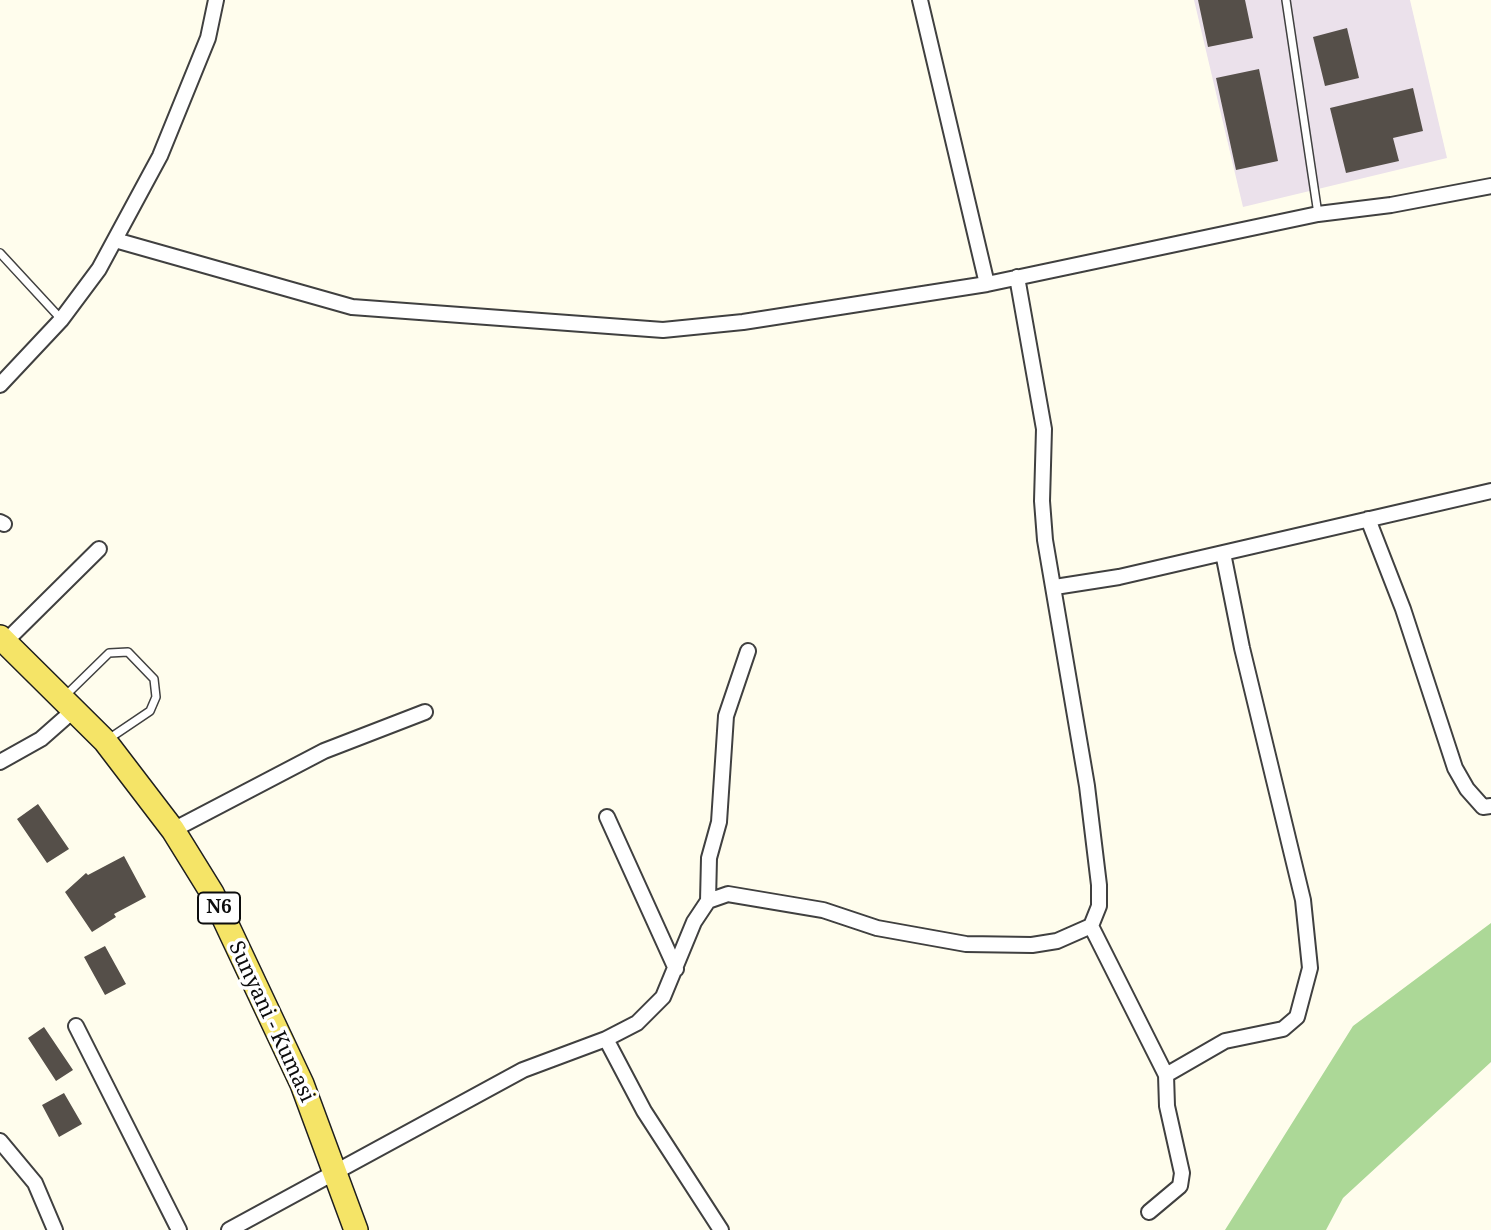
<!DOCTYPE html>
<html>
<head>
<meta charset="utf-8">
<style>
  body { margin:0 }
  canvas { display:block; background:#fffded }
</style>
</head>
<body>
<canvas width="1491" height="1230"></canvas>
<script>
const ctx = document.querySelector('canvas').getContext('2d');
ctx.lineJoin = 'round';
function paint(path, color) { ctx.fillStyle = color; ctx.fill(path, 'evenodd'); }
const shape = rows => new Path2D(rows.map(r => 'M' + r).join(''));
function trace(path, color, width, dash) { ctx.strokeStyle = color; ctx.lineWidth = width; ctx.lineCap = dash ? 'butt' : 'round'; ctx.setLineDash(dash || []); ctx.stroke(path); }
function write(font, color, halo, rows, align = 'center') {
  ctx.font = font + ' "Noto Serif",serif'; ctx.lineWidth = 7; ctx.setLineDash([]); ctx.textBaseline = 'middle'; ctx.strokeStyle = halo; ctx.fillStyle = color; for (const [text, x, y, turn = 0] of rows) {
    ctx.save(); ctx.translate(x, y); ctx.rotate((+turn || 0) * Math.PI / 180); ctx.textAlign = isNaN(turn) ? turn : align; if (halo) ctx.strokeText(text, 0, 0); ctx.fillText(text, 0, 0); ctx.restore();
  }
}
const industrial = shape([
  [1194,0,1410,0,1447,158,1243,207]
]);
const forest = shape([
  [1491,923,1491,1062,1343,1198,1326,1230,1225,1230,1353,1026]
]);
const building = shape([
  [1198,0,1245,0,1253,38,1208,47],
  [1347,28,1359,78,1325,86,1313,37],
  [1259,69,1278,161,1236,170,1216,78],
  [1413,88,1423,131,1393,138,1399,161,1346,173,1330,108],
  [38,804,69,849,47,863,17,819],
  [124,856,146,897,114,914,116,917,92,932,65,892,86,873,88,875],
  [105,946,126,984,105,995,84,957],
  [44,1027,73,1070,56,1081,28,1038],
  [64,1093,82,1124,59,1137,42,1105]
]);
const service = shape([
  [1286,0,1318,214],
  [0,253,61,319],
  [64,697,109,653,128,652,154,679,156,697,150,711,107,740]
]);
const minor = shape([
  [920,0,987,284],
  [115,240,352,307,663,330,743,322,987,284,1318,214,1391,205,1491,186],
  [1017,277,1044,429,1042,501,1045,540,1087,786,1099,885,1099,906,1091,926],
  [0,385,61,320,99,269,160,156,208,38,216,0],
  [1368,519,1403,609,1455,768,1467,789,1483,807,1491,806],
  [0,522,4,524],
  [1055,587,1119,577,1491,491],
  [6,641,99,549],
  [0,762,41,739,75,709],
  [607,817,676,969],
  [173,830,324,751,425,712],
  [708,901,728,894,823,910,877,928,966,944,1032,945,1057,941,1091,926,1166,1075,1167,1106,1182,1173,1180,1186,1149,1212],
  [76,1026,179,1230],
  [606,1039,644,1111,721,1230],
  [1166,1075,1225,1041,1283,1029,1297,1017,1310,968,1303,900,1242,648,1223,553],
  [0,1141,35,1183,55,1230],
  [229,1230,523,1070,606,1039,637,1023,663,997,694,922,708,901,709,858,719,822,726,716,748,651]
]);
const primary = shape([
  [0,637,105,741,173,830,212,893,302,1084,356,1230]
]);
const shields = [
  [219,908,42]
];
const shieldNames = [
  ["N6",219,908]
];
const streetNames = [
  ["Sunyani - Kumasi",271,1022,65]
];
paint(industrial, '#ebe1eb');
paint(forest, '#acd897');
paint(building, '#554f49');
trace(service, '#404040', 10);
trace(minor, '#404040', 18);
trace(primary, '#1e1e1e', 26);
trace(service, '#fff', 7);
trace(minor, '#fff', 14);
trace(primary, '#f5e467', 23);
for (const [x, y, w] of shields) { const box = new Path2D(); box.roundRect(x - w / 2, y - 15.5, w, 31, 5); ctx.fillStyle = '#fff'; ctx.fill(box); trace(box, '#0d0d0d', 2); }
write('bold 19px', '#0d0d0d', null, shieldNames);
write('21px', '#0d0d0d', '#fff', streetNames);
</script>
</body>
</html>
